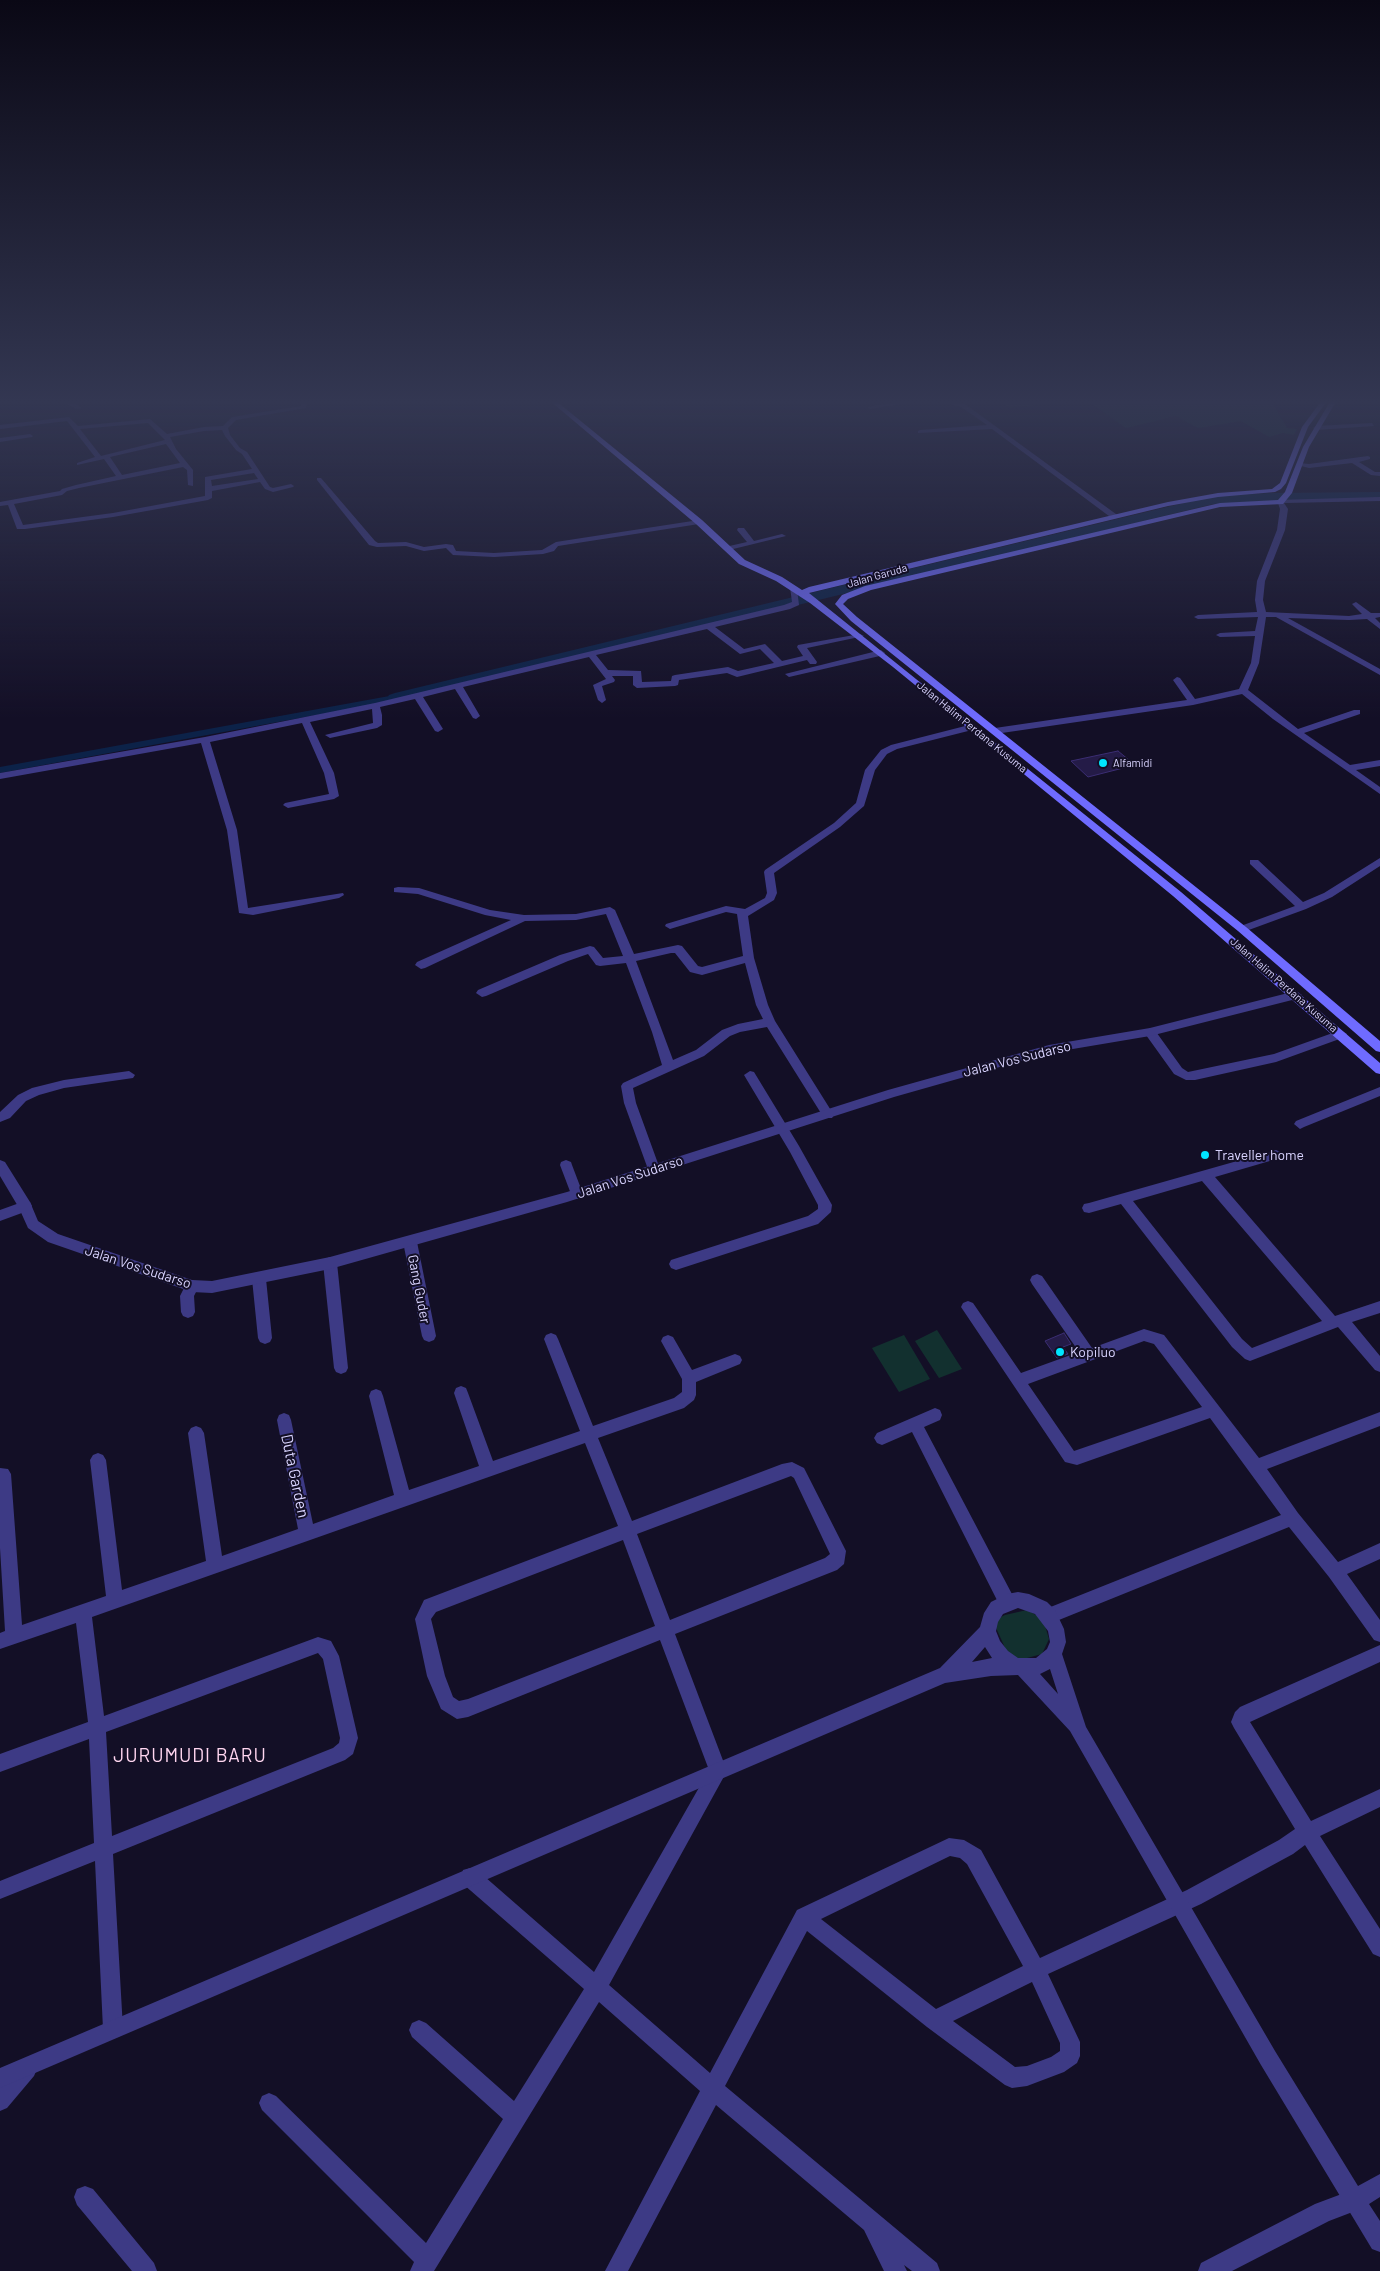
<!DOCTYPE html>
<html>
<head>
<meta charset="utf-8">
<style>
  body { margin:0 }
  canvas { display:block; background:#130f26 }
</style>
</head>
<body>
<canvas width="1380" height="2271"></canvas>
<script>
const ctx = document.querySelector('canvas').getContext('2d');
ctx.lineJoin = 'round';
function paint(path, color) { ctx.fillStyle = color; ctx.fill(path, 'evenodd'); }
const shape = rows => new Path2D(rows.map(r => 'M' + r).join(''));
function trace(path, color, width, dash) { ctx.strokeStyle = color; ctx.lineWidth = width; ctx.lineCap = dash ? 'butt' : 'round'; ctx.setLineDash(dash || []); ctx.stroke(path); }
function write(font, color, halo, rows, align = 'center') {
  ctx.font = font + ' Barlow,sans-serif'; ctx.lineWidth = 4; ctx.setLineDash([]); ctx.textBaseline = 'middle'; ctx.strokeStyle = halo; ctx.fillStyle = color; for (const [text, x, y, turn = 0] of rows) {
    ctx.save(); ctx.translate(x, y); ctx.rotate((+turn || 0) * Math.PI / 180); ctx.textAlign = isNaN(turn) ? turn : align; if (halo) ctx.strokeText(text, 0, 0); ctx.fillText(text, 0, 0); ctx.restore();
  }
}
const green = shape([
  [999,400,1078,400,1010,408],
  [1086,400,1271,400,1287,428,1297,429,1294,435,1283,433,1269,437,1241,421,1198,428,1176,416,1126,428],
  [937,1330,962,1369,939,1378,915,1341],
  [904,1335,930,1379,899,1392,872,1348],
  [1027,1610,1043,1619,1049,1639,1042,1654,1027,1658,1015,1658,1006,1650,993,1621,1005,1615]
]);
const canal = shape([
  [395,695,398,696,398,700,0,773,0,767,395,695]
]);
const river = shape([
  [1380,492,1380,500,1271,501,1213,504,395,703,389,701,387,698,389,695,395,693,1213,496,1271,493,1380,492]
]);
const building = shape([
  [1118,751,1135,765,1088,777,1071,761,1118,751],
  [1064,1333,1071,1344,1063,1347,1068,1354,1057,1358,1045,1341,1064,1333]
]);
const minor = shape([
  [58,400,70,400,82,408,77,409,58,400],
  [229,400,242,400,226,404,223,402,229,400],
  [301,400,307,400,306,408,236,420,228,428,230,435,240,448,247,452,270,487,273,488,291,484,294,486,293,487,273,492,265,489,260,482,212,491,212,498,208,500,113,517,25,529,17,529,8,505,0,506,0,502,60,491,62,489,76,485,116,476,104,459,77,465,77,463,95,457,67,421,0,429,0,425,69,417,78,426,150,419,167,434,204,427,223,426,232,417,301,406,301,400],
  [148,423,165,440,101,456,80,429,148,423],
  [222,430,225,436,236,450,242,454,252,469,205,477,205,496,113,513,23,525,14,504,62,495,67,491,79,488,183,467,187,470,188,485,193,486,193,470,176,449,170,437,204,431,222,430],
  [166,444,180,463,122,475,110,457,166,444],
  [254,473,258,479,212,486,211,480,254,473],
  [911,400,926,400,870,409,867,407,911,400],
  [934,400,945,400,965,404,1120,517,1113,519,992,429,918,433,918,431,920,430,987,425,961,407,934,400],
  [1372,423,1374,426,1316,430,1313,428,1316,426,1372,423],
  [30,434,33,436,32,437,0,442,0,438,30,434],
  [1368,456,1370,457,1370,459,1359,462,1375,472,1380,472,1380,476,1371,475,1352,463,1309,468,1297,465,1300,463,1309,464,1368,456],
  [317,478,321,478,375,541,378,543,406,542,424,547,446,544,453,545,456,551,494,553,542,550,556,542,699,520,703,522,699,524,558,546,554,551,543,554,494,557,453,555,446,548,424,551,406,546,377,547,369,545,317,480,317,478],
  [1380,497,1380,501,1284,503,1288,509,1285,530,1265,581,1263,600,1266,612,1349,616,1362,614,1352,604,1356,602,1371,613,1380,613,1380,617,1375,618,1380,623,1380,629,1367,619,1349,620,1288,618,1380,669,1380,675,1276,617,1266,617,1259,663,1248,690,1298,729,1354,710,1360,710,1360,714,1304,733,1350,765,1380,760,1380,766,1356,770,1380,787,1380,794,1273,719,1242,694,1193,705,995,734,990,731,995,728,1187,700,1173,680,1177,677,1180,678,1195,699,1239,689,1251,663,1255,636,1220,637,1216,635,1220,633,1255,631,1258,617,1198,619,1194,617,1198,615,1257,612,1255,600,1257,581,1277,530,1280,509,1277,500,1380,497],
  [738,528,744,528,754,541,782,534,786,536,725,551,725,547,747,542,737,530,738,528],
  [790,587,797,589,799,605,790,609,715,627,744,649,765,644,782,661,803,656,797,647,798,645,860,634,864,636,807,648,817,662,816,664,810,664,807,660,737,677,727,673,679,680,678,685,675,686,637,688,633,685,633,676,612,676,615,680,614,682,602,686,606,700,602,703,598,700,593,685,606,679,589,657,463,687,480,716,476,719,473,718,455,689,423,697,443,729,438,732,435,731,415,699,380,707,382,715,382,725,377,728,330,738,325,735,373,723,372,709,310,722,334,773,339,796,334,799,288,808,283,805,285,803,329,794,324,773,302,723,210,742,237,830,248,908,343,893,344,895,339,898,253,915,239,913,227,830,201,743,0,779,0,773,205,737,375,703,784,605,792,602,790,587],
  [707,629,740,654,760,649,774,663,738,671,728,667,675,675,672,676,671,681,642,682,641,671,608,670,596,655,707,629],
  [881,650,885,653,884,655,789,677,785,674,881,650],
  [973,724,978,727,976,729,897,749,887,754,875,770,864,806,840,827,774,873,777,893,774,900,748,916,754,958,768,1005,775,1021,832,1112,834,1115,832,1118,824,1118,767,1027,740,1032,730,1036,704,1056,633,1088,636,1103,660,1169,659,1172,654,1174,649,1172,624,1103,621,1086,623,1083,662,1065,652,1032,626,963,600,966,596,965,588,954,568,961,486,996,482,997,476,993,478,990,560,955,590,946,594,947,603,958,623,956,606,914,576,920,525,921,425,968,421,969,415,965,417,962,511,920,485,915,418,894,394,892,394,888,398,887,419,888,490,910,524,915,576,914,610,907,615,910,634,954,678,945,682,946,698,966,702,967,743,956,737,914,726,912,670,929,665,926,666,924,726,906,745,909,765,898,767,893,764,872,765,870,834,823,856,803,865,770,881,750,891,745,973,724],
  [671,953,675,953,690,972,702,975,745,963,756,1005,763,1019,738,1024,722,1030,696,1050,673,1060,636,961,671,953],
  [1380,858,1380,866,1332,897,1306,909,1246,931,1242,932,1237,929,1238,927,1295,906,1250,864,1250,860,1258,860,1303,902,1324,893,1380,858],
  [1150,1028,1154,1029,1182,1068,1188,1072,1274,1054,1341,1030,1347,1034,1345,1037,1276,1062,1195,1080,1186,1080,1174,1074,1146,1035,1144,1032,1150,1028],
  [129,1071,135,1075,133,1078,64,1088,39,1095,26,1101,10,1118,0,1122,0,1112,18,1095,32,1088,64,1080,129,1071],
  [750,1071,754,1072,799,1146,832,1205,831,1212,818,1224,676,1270,671,1268,669,1264,671,1260,808,1216,818,1209,818,1205,790,1152,744,1075,750,1071],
  [1380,1087,1380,1096,1304,1127,1300,1129,1294,1124,1296,1121,1380,1087],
  [1276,1150,1280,1152,1282,1155,1280,1158,1215,1177,1335,1316,1380,1301,1380,1313,1352,1322,1380,1356,1380,1372,1375,1370,1338,1327,1250,1361,1245,1359,1232,1347,1121,1204,1089,1213,1084,1212,1082,1208,1084,1204,1089,1203,1276,1150],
  [1202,1181,1322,1321,1252,1348,1242,1339,1133,1201,1202,1181],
  [566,1160,571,1162,572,1165,583,1194,582,1198,577,1199,572,1198,571,1194,560,1165,561,1162,566,1160],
  [25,1201,30,1202,32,1206,30,1210,0,1221,0,1210,25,1201],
  [410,1237,415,1238,417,1242,436,1336,434,1340,429,1342,424,1340,422,1336,403,1242,405,1238,410,1237],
  [330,1257,335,1259,337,1263,348,1368,346,1372,341,1374,336,1372,334,1368,323,1263,325,1259,330,1257],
  [259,1273,264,1275,266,1279,272,1338,270,1342,265,1344,260,1342,258,1338,252,1279,254,1275,259,1273],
  [1037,1274,1042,1276,1092,1348,1144,1329,1164,1335,1259,1458,1380,1412,1380,1426,1267,1469,1298,1513,1338,1562,1380,1543,1380,1559,1347,1574,1380,1620,1380,1642,1374,1640,1329,1577,1289,1527,1049,1624,1043,1622,1041,1616,1043,1610,1281,1515,1210,1418,1077,1465,1065,1462,961,1307,963,1303,968,1301,973,1303,1021,1373,1079,1352,1032,1284,1030,1280,1032,1276,1037,1274],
  [1144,1341,1154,1344,1202,1407,1074,1451,1028,1384,1144,1341],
  [192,1280,197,1282,199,1286,194,1296,195,1312,193,1316,188,1318,183,1316,181,1312,180,1296,187,1282,192,1280],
  [551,1333,556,1335,558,1339,593,1426,674,1398,682,1392,682,1379,661,1341,663,1337,668,1335,673,1337,692,1370,735,1354,740,1356,742,1360,740,1364,696,1382,696,1395,694,1400,684,1408,598,1438,632,1521,782,1464,792,1462,804,1468,846,1551,844,1564,837,1570,675,1634,727,1771,609,1985,710,2073,797,1910,949,1838,964,1840,981,1850,1040,1958,1187,1890,1279,1840,1295,1829,1234,1728,1231,1722,1235,1712,1240,1707,1380,1645,1380,1662,1250,1722,1311,1821,1380,1789,1380,1807,1320,1836,1380,1929,1380,1957,1373,1954,1305,1845,1293,1854,1201,1904,1048,1974,1080,2042,1080,2056,1077,2063,1064,2072,1027,2086,1012,2088,1005,2085,927,2027,807,1931,725,2086,937,2263,940,2271,912,2271,904,2265,907,2271,884,2271,864,2230,716,2105,628,2271,605,2271,700,2091,599,2002,434,2271,410,2271,414,2262,262,2110,259,2103,262,2096,269,2093,276,2096,426,2243,503,2119,412,2037,409,2030,412,2023,419,2020,426,2023,514,2101,584,1989,463,1884,461,1877,463,1870,470,1868,477,1870,594,1972,709,1770,660,1640,468,1717,457,1719,441,1709,427,1676,415,1619,424,1600,618,1526,585,1443,92,1617,104,1716,318,1637,331,1641,339,1656,358,1738,353,1754,345,1760,113,1854,123,2029,120,2036,113,2039,106,2036,103,2029,95,1861,0,1899,0,1881,94,1843,89,1739,0,1772,0,1754,88,1722,76,1623,0,1649,0,1633,5,1631,0,1548,0,1468,8,1469,11,1474,22,1625,106,1596,90,1460,93,1455,98,1453,103,1455,106,1460,122,1590,206,1561,188,1433,191,1428,196,1426,201,1428,204,1433,222,1556,298,1529,277,1420,279,1415,284,1413,289,1415,291,1420,313,1524,394,1495,369,1396,371,1391,376,1389,381,1391,383,1396,409,1490,479,1466,454,1393,456,1388,461,1386,466,1388,468,1393,493,1461,580,1431,544,1339,546,1335,551,1333],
  [791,1476,794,1478,830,1554,825,1558,670,1620,637,1534,791,1476],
  [623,1540,655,1626,468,1699,459,1701,453,1697,445,1676,431,1619,436,1612,623,1540],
  [318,1653,323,1659,340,1738,339,1743,333,1748,112,1836,106,1732,318,1653],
  [950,1856,960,1858,967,1864,1023,1966,936,2009,821,1919,950,1856],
  [1032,1982,1060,2043,1060,2051,1051,2057,1027,2066,1015,2067,953,2021,1032,1982],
  [935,1408,940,1410,942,1415,940,1420,924,1427,1013,1596,1015,1602,1013,1608,1007,1610,1001,1608,912,1432,882,1445,877,1443,874,1438,877,1433,935,1408],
  [27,2059,34,2062,37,2069,34,2076,7,2108,0,2111,0,2085,20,2062,27,2059],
  [85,2186,93,2189,154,2263,157,2271,132,2271,77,2205,74,2197,77,2189,85,2186],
  [1355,2189,1363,2192,1366,2200,1363,2208,1329,2221,1232,2271,1198,2271,1201,2263,1315,2204,1355,2189]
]);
const tertiary = shape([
  [1296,991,1302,995,1300,998,1150,1036,1049,1053,894,1097,567,1202,330,1269,212,1293,192,1292,48,1242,28,1228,19,1208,0,1176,0,1160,5,1162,30,1202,38,1221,58,1234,192,1280,212,1281,330,1257,567,1192,888,1090,1049,1045,1150,1028,1296,991],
  [1018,1592,1029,1594,1047,1602,1055,1610,1064,1629,1066,1642,1062,1654,1086,1727,1275,2051,1358,2186,1380,2174,1380,2197,1369,2204,1380,2221,1380,2252,1372,2249,1261,2065,1070,1731,1018,1675,991,1676,945,1683,0,2088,0,2068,940,1668,980,1627,984,1613,991,1602,1007,1594,1018,1592],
  [1018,1608,1035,1614,1048,1631,1050,1642,1047,1649,1036,1658,1018,1658,1008,1651,1000,1641,996,1631,998,1622,1003,1614,1018,1608],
  [985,1647,992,1658,972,1662,985,1647],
  [1050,1669,1058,1694,1040,1674,1050,1669]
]);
const secondary = shape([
  [549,400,555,400,702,520,745,560,782,577,802,590,809,587,1168,502,1218,493,1272,489,1280,483,1302,427,1322,400,1328,400,1308,427,1286,483,1281,489,1275,492,1218,497,1168,506,809,593,1181,892,1380,1063,1380,1074,1376,1073,1173,896,893,667,810,603,776,581,739,564,696,524,549,400],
  [1331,400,1337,400,1309,447,1292,493,1283,504,1220,507,871,590,848,599,843,604,857,617,1246,927,1380,1041,1380,1052,1376,1051,1238,931,851,621,835,604,842,595,865,586,1220,503,1278,500,1285,492,1303,447,1331,400]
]);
const markers = [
  [1103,763,5,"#00e5ff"],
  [1205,1155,5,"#00e5ff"],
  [1060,1352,5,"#00e5ff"]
];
const farStreetnames = [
  ["Jalan Garuda",877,576,-16],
  ["Jalan Halim Perdana Kusuma",972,727,39],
  ["Jalan Halim Perdana Kusuma",1284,985,41]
];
const farPoinames = [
  ["Alfamidi",1113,763]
];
const streetNames = [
  ["Jalan Vos Sudarso",1017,1059,-14],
  ["Jalan Vos Sudarso",630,1177,-18],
  ["Jalan Vos Sudarso",138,1267,18],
  ["Gang Guder",419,1289,79]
];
const poiNames = [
  ["Traveller home",1215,1155],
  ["Kopiluo",1070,1352]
];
const nearStreetnames = [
  ["Duta Garden",295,1476,78]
];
const nearQuarternames = [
  ["JURUMUDI BARU",190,1756]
];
paint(green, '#12302f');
paint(canal, '#0c2248');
paint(river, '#0c2248');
paint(building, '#241b47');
trace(building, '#3b2d73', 1);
paint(minor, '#3d3a85');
paint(tertiary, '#3d3a85');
paint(secondary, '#6f6bff');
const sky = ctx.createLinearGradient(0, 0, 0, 718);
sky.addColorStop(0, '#0a0815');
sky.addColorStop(0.56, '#333752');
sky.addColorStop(1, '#33375200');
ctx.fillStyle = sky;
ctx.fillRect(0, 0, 1380, 718);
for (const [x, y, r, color] of markers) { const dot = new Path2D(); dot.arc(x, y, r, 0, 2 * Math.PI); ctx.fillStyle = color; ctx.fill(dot); trace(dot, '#130f26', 2); }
write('11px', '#d9d4ff', '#130f26', farStreetnames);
write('11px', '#d9d4ff', '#130f26', farPoinames, 'left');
write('14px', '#d9d4ff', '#130f26', streetNames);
write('14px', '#d9d4ff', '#130f26', poiNames, 'left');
write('16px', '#d9d4ff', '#130f26', nearStreetnames);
ctx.letterSpacing = '1px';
write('19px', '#ffd6f0', '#130f26', nearQuarternames);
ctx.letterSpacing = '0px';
</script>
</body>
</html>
